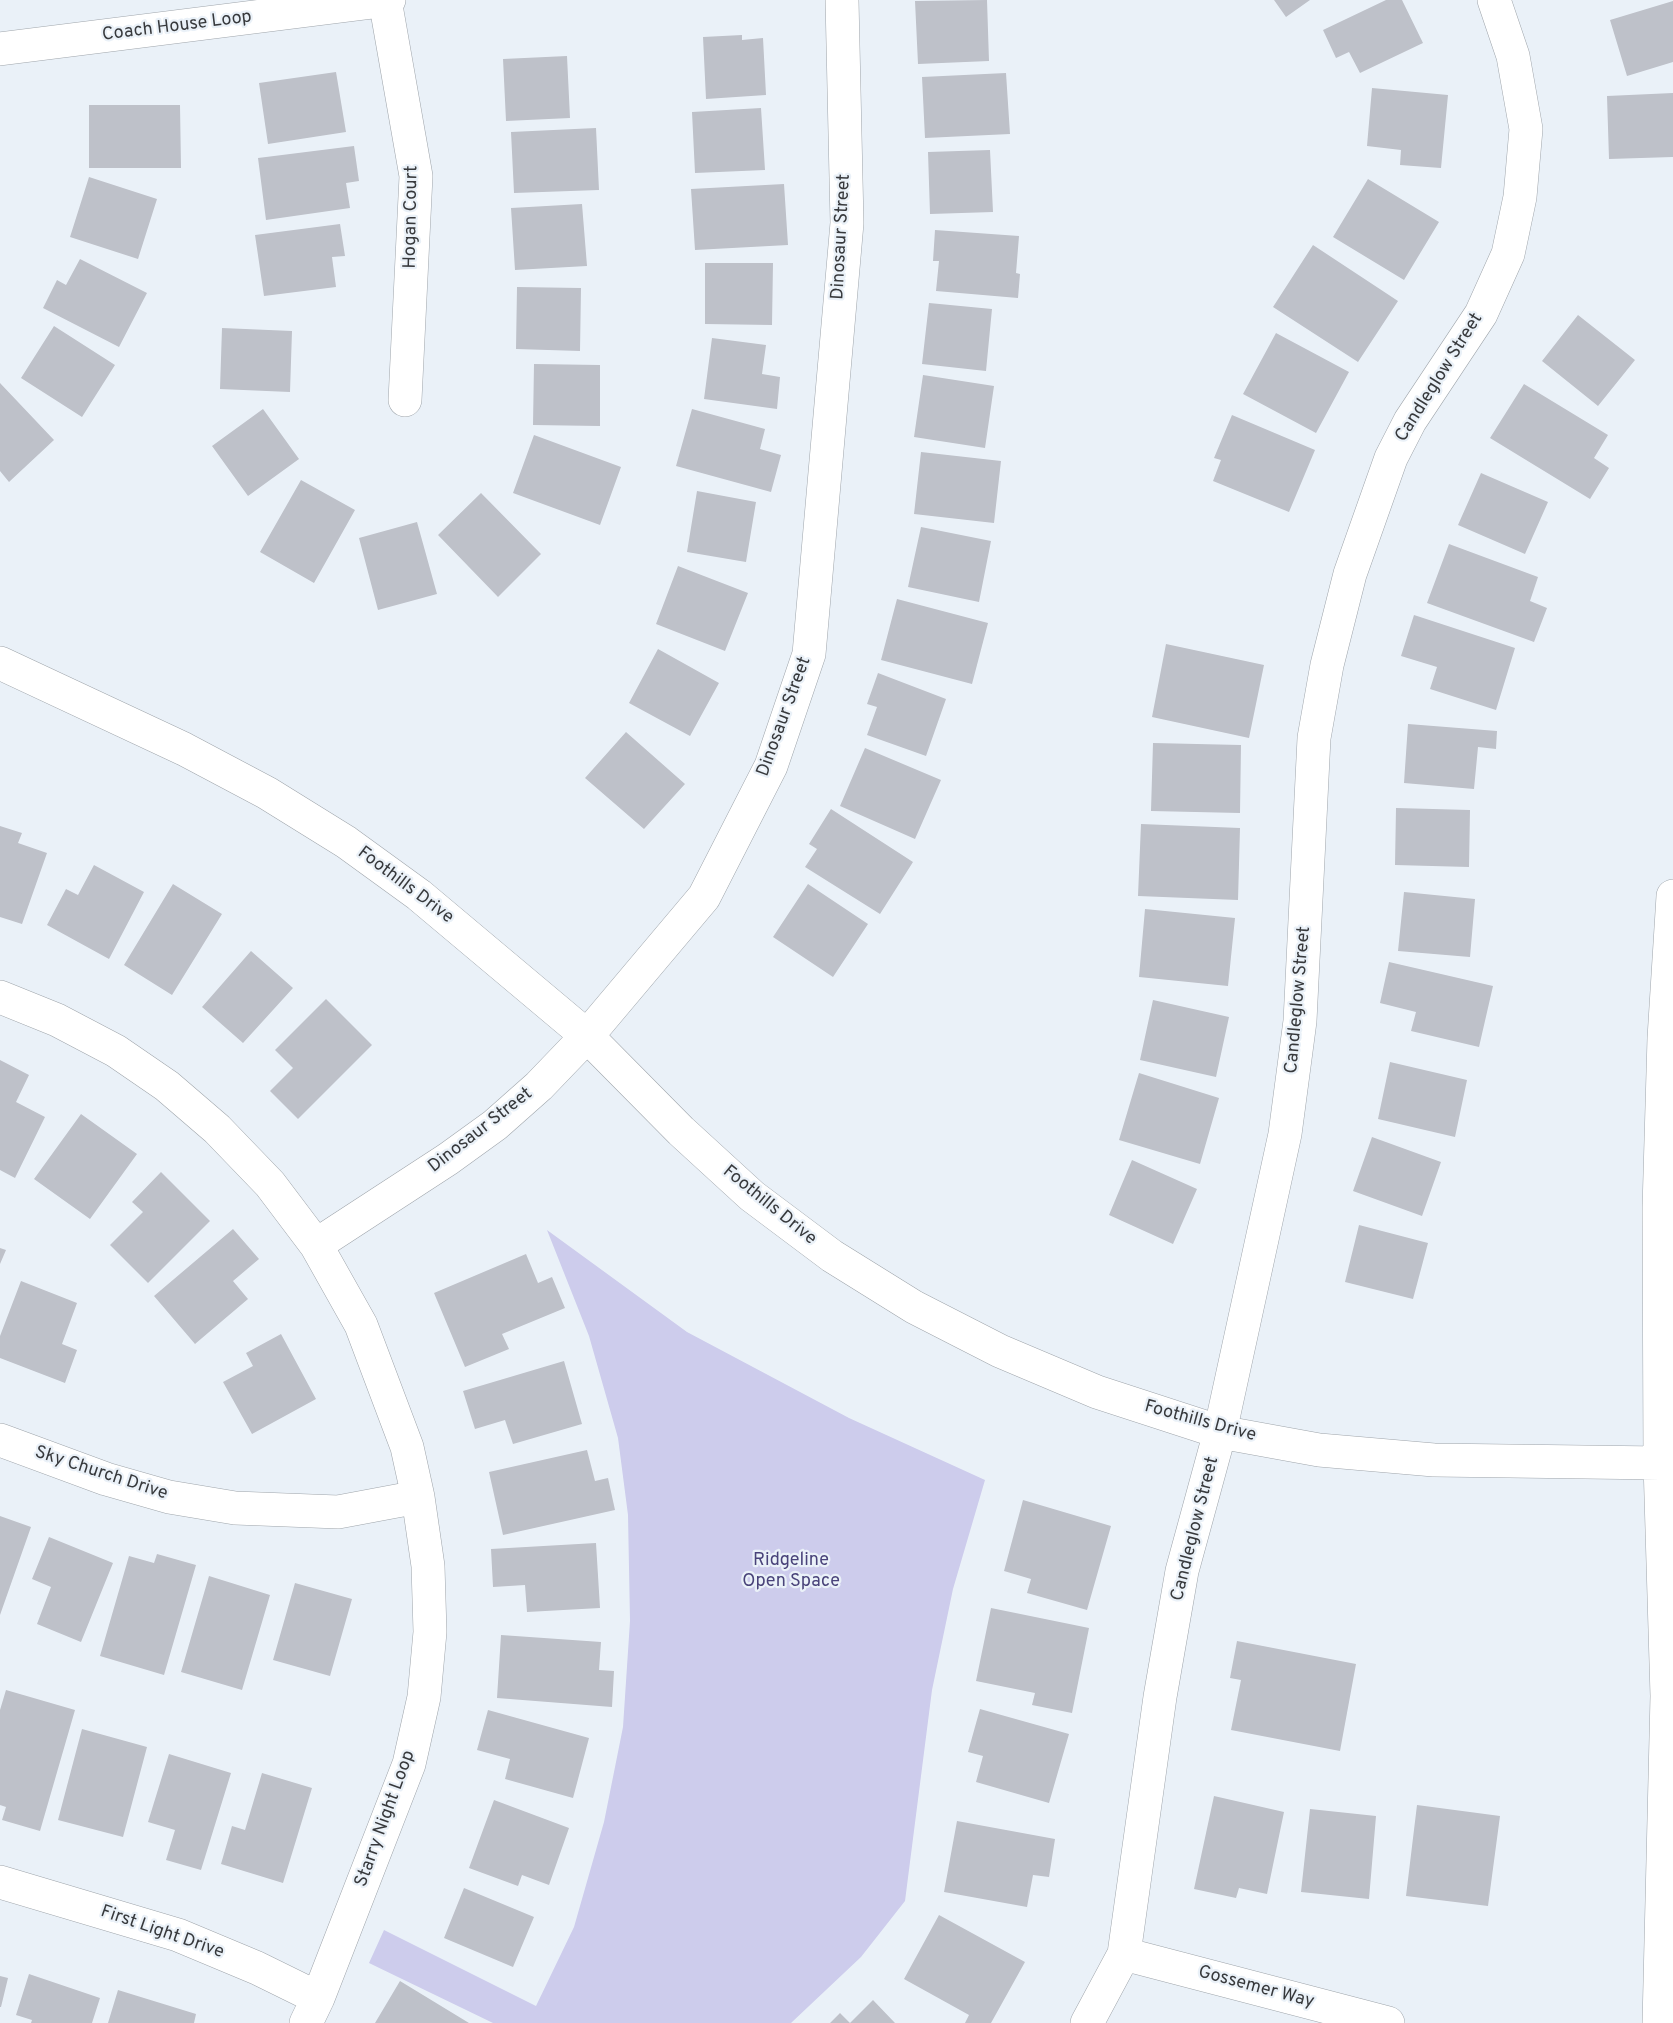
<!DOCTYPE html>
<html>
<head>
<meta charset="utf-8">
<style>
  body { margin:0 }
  canvas { display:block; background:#eaf1f8 }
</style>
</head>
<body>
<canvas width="1673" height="2023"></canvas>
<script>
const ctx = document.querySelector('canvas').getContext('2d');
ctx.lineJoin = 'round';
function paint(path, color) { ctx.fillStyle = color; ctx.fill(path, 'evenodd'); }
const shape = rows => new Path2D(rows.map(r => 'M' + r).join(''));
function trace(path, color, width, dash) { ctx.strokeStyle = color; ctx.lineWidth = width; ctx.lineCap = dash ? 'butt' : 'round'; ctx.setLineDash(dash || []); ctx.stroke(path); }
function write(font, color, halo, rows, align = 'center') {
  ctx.font = font + ' Overpass,sans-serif'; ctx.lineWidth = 4.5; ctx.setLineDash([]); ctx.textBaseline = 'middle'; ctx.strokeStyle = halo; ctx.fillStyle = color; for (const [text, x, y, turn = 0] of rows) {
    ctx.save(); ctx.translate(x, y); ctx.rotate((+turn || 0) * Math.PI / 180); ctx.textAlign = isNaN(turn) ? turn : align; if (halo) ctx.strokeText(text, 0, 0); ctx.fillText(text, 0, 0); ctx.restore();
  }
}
const green = shape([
  [547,1230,687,1332,849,1418,985,1480,953,1589,932,1690,905,1901,861,1957,791,2023,493,2023,369,1963,384,1930,536,2006,574,1927,604,1822,623,1727,630,1621,628,1515,618,1438,589,1336]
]);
const building = shape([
  [987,0,989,61,918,64,915,1],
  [1274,0,1310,0,1286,17],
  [1386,0,1402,0,1423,43,1360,73,1349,52,1336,58,1323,30],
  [1673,1,1673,62,1627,76,1610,20],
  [742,35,742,40,763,38,766,95,706,99,703,37],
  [567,56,570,118,506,121,503,59],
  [336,72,346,132,268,144,259,83],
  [1006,73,1010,134,925,138,922,77],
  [1372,88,1448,95,1441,168,1400,165,1401,150,1367,146],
  [1673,93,1673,157,1609,159,1607,96],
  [89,105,180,105,181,168,89,168],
  [761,108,765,170,695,173,692,112],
  [596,128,599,190,514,193,511,132],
  [354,146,359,181,346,183,350,208,266,220,258,158],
  [990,150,993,212,930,214,928,152],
  [89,177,157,199,138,259,70,237],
  [1368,179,1439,222,1404,280,1333,237],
  [784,184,788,245,695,250,691,189],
  [582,204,587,266,515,270,511,208],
  [340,224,345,256,332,257,336,287,264,296,255,235],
  [935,230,1019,236,1016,273,1020,274,1018,298,936,291,939,261,933,261],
  [1313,245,1398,301,1358,362,1273,307],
  [80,259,147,293,119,347,43,308,57,280,66,285],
  [705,263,773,263,772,325,705,324],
  [517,287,581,288,580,351,516,349],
  [929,303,992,309,986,371,922,364],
  [1578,315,1635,360,1598,406,1542,361],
  [54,326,115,365,82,417,21,378],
  [222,328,292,331,290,392,220,389],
  [1276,333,1349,372,1316,433,1243,394],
  [712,338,766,345,762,374,780,377,777,409,704,399],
  [534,364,600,365,600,426,533,425],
  [923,375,994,386,985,448,914,437],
  [0,383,54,440,9,482,0,471],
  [1524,384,1608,435,1594,458,1609,468,1590,499,1490,438],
  [263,409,299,459,248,496,212,446],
  [692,409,765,429,760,449,781,455,771,492,676,466],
  [1232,415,1315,450,1289,512,1213,481,1221,460,1214,458],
  [534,435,621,467,600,525,513,493],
  [921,452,1001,461,994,523,914,514],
  [1481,473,1548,502,1525,554,1458,525],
  [301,480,355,510,314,583,260,552],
  [697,491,756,502,746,562,687,552],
  [481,493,541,554,498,597,438,535],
  [417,522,437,594,378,610,359,538],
  [921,527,991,541,979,602,908,587],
  [1449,544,1538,577,1530,601,1547,608,1534,642,1427,603],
  [678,566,748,593,725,651,656,624],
  [897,599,988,623,972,684,881,660],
  [1414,615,1515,648,1496,710,1430,689,1437,667,1401,656],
  [1166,644,1264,665,1249,738,1152,717],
  [658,649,719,683,690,736,629,703],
  [878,673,946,699,926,756,867,735,877,707,867,704],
  [1408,724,1497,731,1496,749,1478,747,1474,789,1404,783],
  [626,732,685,784,644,829,585,778],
  [1153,743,1241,745,1240,813,1151,811],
  [865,748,941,780,915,839,840,806],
  [1396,808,1470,810,1469,867,1395,865],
  [831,809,913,862,880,914,805,867,817,849,809,844],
  [1141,824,1240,828,1238,900,1138,896],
  [0,826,22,833,18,843,47,853,22,924,0,917],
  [94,865,144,892,109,959,47,925,66,889,78,895],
  [173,884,222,914,172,995,124,965],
  [808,884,868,924,833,977,773,937],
  [1404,892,1475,899,1470,957,1398,951],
  [1145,909,1235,918,1228,986,1139,977],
  [251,951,293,988,243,1043,202,1007],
  [1389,962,1493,986,1479,1047,1411,1031,1416,1012,1380,1003],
  [326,999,372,1045,298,1119,270,1091,293,1068,275,1050],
  [1153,1000,1229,1017,1216,1077,1140,1060],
  [0,1060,29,1075,16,1102,45,1117,15,1178,0,1170],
  [1390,1062,1467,1080,1455,1137,1378,1119],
  [1139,1073,1219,1098,1200,1164,1119,1140],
  [81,1114,137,1154,90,1219,34,1179],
  [1372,1137,1441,1162,1422,1216,1353,1191],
  [1132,1160,1197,1189,1173,1244,1109,1215],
  [161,1172,210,1221,148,1283,110,1245,143,1212,132,1202],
  [1359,1225,1428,1243,1413,1299,1345,1282],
  [233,1229,259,1259,233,1281,248,1299,195,1344,154,1296],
  [0,1248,6,1250,0,1264],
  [526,1254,538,1283,552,1277,565,1308,502,1334,509,1349,465,1367,434,1293],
  [21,1281,77,1303,62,1344,77,1350,65,1383,0,1358,0,1336],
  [281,1334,316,1399,252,1434,223,1382,253,1366,246,1353],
  [564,1361,582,1424,513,1444,505,1420,475,1429,463,1391],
  [587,1450,595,1481,608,1478,615,1510,503,1535,489,1472],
  [1023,1500,1111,1526,1087,1610,1027,1593,1031,1579,1004,1571],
  [0,1516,31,1527,0,1615],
  [49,1537,113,1563,81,1642,37,1624,51,1587,32,1579],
  [596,1543,600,1608,527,1612,525,1585,493,1587,491,1549],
  [157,1554,196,1565,164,1675,100,1656,129,1556,154,1563],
  [209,1576,270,1595,242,1690,181,1672],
  [295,1583,352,1599,330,1676,273,1660],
  [991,1608,1089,1628,1072,1713,1032,1705,1035,1693,976,1681],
  [501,1635,601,1642,599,1670,614,1671,612,1707,497,1698],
  [1237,1641,1356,1664,1340,1751,1231,1730,1241,1680,1230,1678],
  [6,1690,75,1710,40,1831,2,1820,6,1807,0,1805,0,1710],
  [980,1709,1069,1734,1049,1803,976,1782,983,1756,968,1752],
  [488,1710,589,1738,573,1798,505,1779,510,1759,477,1750],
  [82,1729,147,1747,123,1837,58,1820],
  [169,1754,231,1773,201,1870,166,1860,175,1830,148,1822],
  [262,1773,312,1788,283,1883,221,1864,232,1826,245,1830],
  [1214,1796,1284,1812,1267,1894,1239,1888,1236,1898,1194,1889],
  [494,1800,569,1828,549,1885,522,1875,518,1886,469,1868],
  [1417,1805,1500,1816,1488,1906,1406,1896],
  [1310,1809,1376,1816,1369,1899,1301,1892],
  [957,1821,1055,1839,1049,1877,1033,1875,1027,1907,944,1892],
  [464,1888,534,1917,513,1967,444,1938],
  [939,1915,1025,1962,991,2023,965,2023,969,2015,904,1979],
  [29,1974,100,1998,92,2023,31,2023,32,2020,16,2015],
  [0,1976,8,1978,1,2007,0,2007],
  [400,1981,469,2023,375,2023],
  [118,1990,196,2014,194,2023,108,2023],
  [873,2000,895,2023,830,2023,840,2013,850,2023]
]);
const street = shape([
  [385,0,416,176,405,400],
  [0,49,389,0],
  [0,997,57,1020,116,1051,167,1086,217,1129,270,1184,316,1245,361,1325,407,1447,418,1497,428,1566,430,1632,424,1697,409,1764,318,1998,306,2023],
  [316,1245,448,1159,495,1125,539,1086,587,1036,704,897,771,766,809,654,847,223,842,0],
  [0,1440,106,1479,169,1497,235,1508,338,1512,418,1497],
  [0,1882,178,1935,257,1968,318,1998],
  [1124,1954,1388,2023],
  [1087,2023,1124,1954,1160,1697,1182,1571,1220,1432,1285,1134,1300,1021,1314,738,1327,665,1350,574,1391,458,1410,421,1481,314,1508,254,1520,197,1526,129,1513,56,1494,0]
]);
const secondary = shape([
  [0,663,184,749,267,793,346,842,419,895,587,1036,681,1131,752,1196,832,1256,914,1307,1000,1351,1097,1392,1220,1432,1319,1450,1434,1460,1660,1463],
  [1659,2023,1667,1696,1660,1463,1659,1208,1664,1038,1673,896]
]);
const streetNames = [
  ["Coach House Loop",177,27,-7],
  ["Hogan Court",412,217,-89],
  ["Dinosaur Street",842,237,-87],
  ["Candleglow Street",1440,378,-58],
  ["Dinosaur Street",785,717,-70],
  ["Foothills Drive",405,886,37],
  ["Candleglow Street",1299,1000,-85],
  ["Dinosaur Street",481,1131,-38],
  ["Foothills Drive",769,1206,39],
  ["Foothills Drive",1200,1422,15],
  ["Sky Church Drive",101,1474,18],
  ["Candleglow Street",1196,1529,-76],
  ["Starry Night Loop",386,1819,-70],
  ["First Light Drive",162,1933,19],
  ["Gossemer Way",1256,1988,15]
];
const parkNames = [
  ["Ridgeline",791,1561],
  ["Open Space",791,1582]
];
paint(green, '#cdccec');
paint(building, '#bec1c9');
trace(street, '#9fa5ab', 34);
trace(secondary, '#9fa5ab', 34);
trace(street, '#fff', 33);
trace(secondary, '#fff', 33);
write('18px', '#37393c', '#eaf1f8', streetNames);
write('18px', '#49437a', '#eaf1f8', parkNames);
</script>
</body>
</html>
